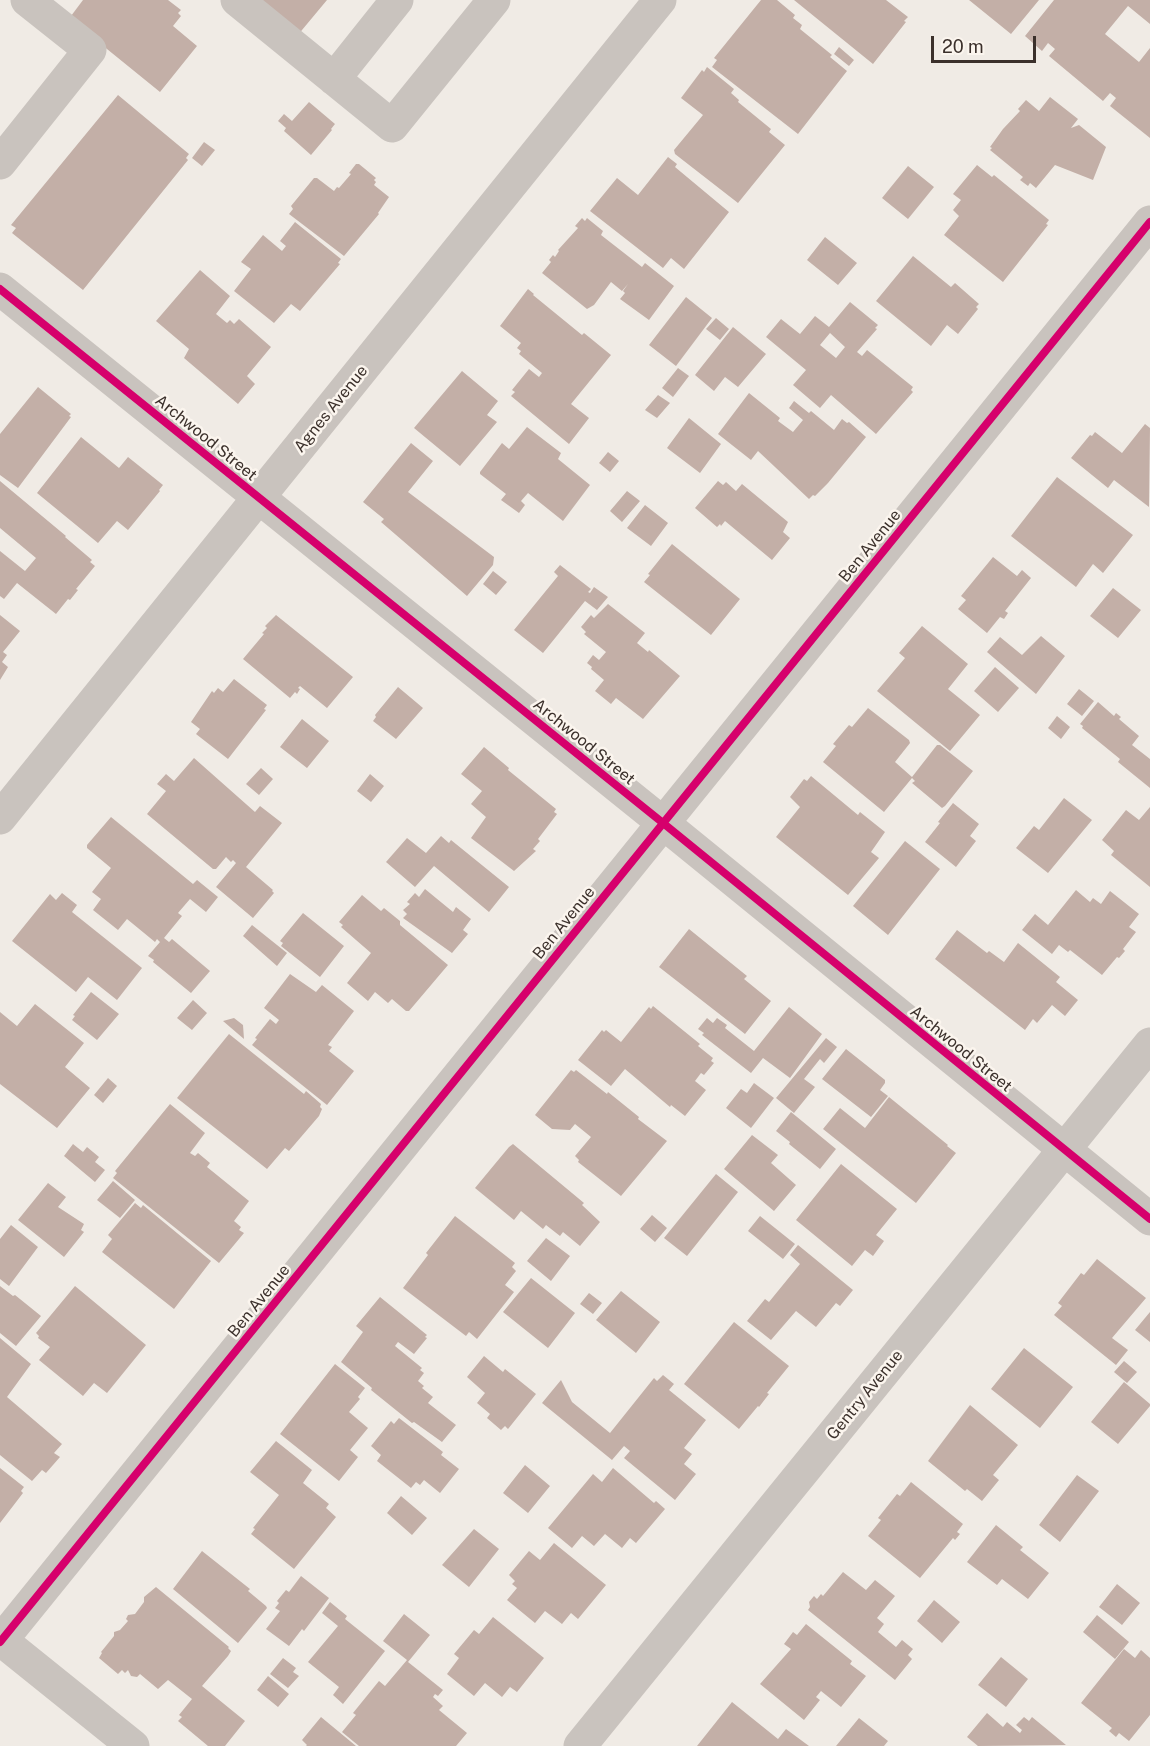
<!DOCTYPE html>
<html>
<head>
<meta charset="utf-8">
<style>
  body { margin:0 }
  #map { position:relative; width:1150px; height:1746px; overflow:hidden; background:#f0ebe5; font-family:"Public Sans",sans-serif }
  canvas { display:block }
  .scale { position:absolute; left:931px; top:36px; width:105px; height:27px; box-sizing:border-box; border:3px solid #3b302b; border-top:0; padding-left:8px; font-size:18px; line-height:21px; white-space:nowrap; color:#3b302b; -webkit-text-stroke:4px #fbf5ee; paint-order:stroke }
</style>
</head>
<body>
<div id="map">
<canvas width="1150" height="1746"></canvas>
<div class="scale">20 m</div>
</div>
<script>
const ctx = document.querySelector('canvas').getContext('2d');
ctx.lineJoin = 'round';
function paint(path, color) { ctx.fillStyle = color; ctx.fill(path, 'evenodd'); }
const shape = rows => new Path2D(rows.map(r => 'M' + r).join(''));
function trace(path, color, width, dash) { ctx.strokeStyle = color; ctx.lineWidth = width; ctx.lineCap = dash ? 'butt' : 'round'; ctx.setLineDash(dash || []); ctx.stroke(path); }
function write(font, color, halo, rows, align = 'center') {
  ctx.font = font + ' "Public Sans",sans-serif'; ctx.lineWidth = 5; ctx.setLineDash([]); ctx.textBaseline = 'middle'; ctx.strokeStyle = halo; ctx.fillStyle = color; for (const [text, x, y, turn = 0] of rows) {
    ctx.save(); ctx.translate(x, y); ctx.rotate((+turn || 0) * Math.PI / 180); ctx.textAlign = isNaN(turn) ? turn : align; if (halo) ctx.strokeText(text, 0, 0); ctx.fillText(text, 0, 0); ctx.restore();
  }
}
const building = shape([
  [83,0,168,0,181,10,178,13,181,16,173,26,197,46,160,92,70,19,71,16],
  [252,0,327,0,297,36],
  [761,0,777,0,795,15,793,18,802,25,800,29,832,55,830,57,847,71,798,134,712,67,717,60,714,58],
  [794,0,886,0,908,17,904,21,906,22,873,64],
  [969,0,1039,0,1011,34],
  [1054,0,1150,0,1150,24,1128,6,1105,34,1139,62,1150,48,1150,138,1110,106,1116,98,1110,93,1103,101,1049,56,1055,49,1048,43,1042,51,1025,36],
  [839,47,854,60,849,66,834,54],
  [707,67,734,89,731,93,739,100,738,102,771,129,769,132,785,145,738,203,675,154,674,150,703,115,681,98,702,70,704,72],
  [118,95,189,154,186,158,188,160,83,290,12,233,16,228,11,225],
  [1050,97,1078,119,1071,128,1079,125,1106,147,1093,180,1055,165,1036,188,1030,183,1028,186,1020,180,1023,177,990,150,992,148,990,147,1003,129,1020,111,1018,109,1026,100,1039,111],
  [309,102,335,124,331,129,332,130,311,155,284,131,286,128,278,121,284,114,292,121],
  [204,142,215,150,202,166,192,158],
  [668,157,677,164,675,167,729,212,684,269,671,258,663,268,590,211,617,178,638,195],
  [356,164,359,164,376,178,374,180,376,182,374,185,389,197,378,213,379,214,344,256,289,214,293,209,291,206,314,178,317,178,334,191,337,187,339,188,351,174,349,173],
  [977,165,992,177,994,175,1049,220,1046,224,1048,225,1003,282,944,235,959,216,953,210,961,200,953,194],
  [908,166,934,187,908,219,882,198],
  [582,218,585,221,587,218,603,231,601,235,642,267,645,263,674,286,649,320,620,299,625,293,623,291,628,284,622,291,611,282,594,305,587,309,542,273,551,262,549,260,553,255,555,257,559,251,558,250,578,228,575,226],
  [295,222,341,259,338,263,340,264,300,311,291,304,274,323,234,291,251,269,241,262,263,235,282,251,286,246,280,241],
  [825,237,857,263,838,285,807,260],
  [913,256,951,287,955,283,979,304,976,307,978,309,958,334,947,325,931,346,876,301],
  [200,270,230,296,216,314,227,323,230,320,234,324,239,319,271,347,247,376,255,384,238,404,184,358,189,349,156,321],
  [528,289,534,294,533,295,582,335,584,333,611,355,571,404,589,418,569,444,511,396,515,392,512,390,529,369,539,377,542,373,519,354,521,351,517,348,521,343,500,326],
  [686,297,712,318,676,366,649,345],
  [850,302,878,325,875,328,877,329,857,352,862,356,867,350,913,387,911,390,913,392,876,434,831,395,820,408,793,385,806,370,766,337,781,319,800,334,815,316,829,327],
  [830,333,845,347,836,358,820,345],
  [716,318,729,329,720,340,706,329],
  [733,327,766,354,738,387,725,377,714,391,695,375],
  [678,368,689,376,673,397,662,388],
  [462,371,498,401,487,415,497,422,460,466,414,428],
  [38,387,71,414,69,416,71,417,18,488,0,475,0,434],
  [749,393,780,418,778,421,793,432,803,420,789,408,794,401,809,413,811,411,834,430,842,419,847,423,849,422,866,437,828,483,815,496,813,495,809,499,758,451,751,460,718,434],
  [658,395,670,403,657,418,645,410],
  [689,418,721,444,700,473,667,448],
  [1145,424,1150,428,1149,507,1114,480,1108,488,1071,458,1090,435,1092,436,1095,432,1122,453],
  [527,427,561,453,558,459,590,485,563,521,528,493,521,501,525,505,519,513,501,500,506,494,480,474,480,472,502,443,509,449],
  [81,437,119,468,128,457,163,485,159,490,160,491,128,530,117,521,98,543,37,493],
  [411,443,433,461,408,492,494,557,493,565,467,596,381,522,384,519,363,502],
  [608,452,619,461,610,472,599,463],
  [1057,477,1133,535,1103,573,1093,564,1076,587,1011,536],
  [0,481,66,536,65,537,92,560,90,562,95,566,76,589,78,590,70,600,68,599,56,614,17,583,4,599,0,596,0,551,25,571,36,558,0,528],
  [718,481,723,485,726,482,736,491,742,484,788,522,783,532,790,538,772,560,725,521,721,526,720,524,717,527,695,508],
  [627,491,640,501,622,522,610,511],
  [645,505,668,523,651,546,627,528],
  [672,544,740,599,711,635,644,582,650,575,648,574],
  [993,557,1017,576,1022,570,1031,578,1005,611,1008,613,1004,619,1000,617,987,633,958,609,966,600,961,596],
  [560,565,591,589,588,592,590,593,594,587,608,597,597,610,585,601,543,653,514,630,558,576,554,572],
  [493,571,507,582,496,595,483,584],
  [1113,588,1141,610,1118,638,1090,616],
  [608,604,645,633,637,643,648,652,649,650,680,676,643,719,616,698,611,704,595,691,604,680,591,669,592,667,587,663,593,655,599,660,606,652,584,634,586,632,581,627,591,615,594,618],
  [0,615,20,631,3,652,7,655,2,662,8,667,0,680],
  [276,615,353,677,327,708,300,686,298,688,300,689,297,694,295,692,290,698,243,659,264,634,262,633,267,628,265,626],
  [922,626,968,664,948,689,980,715,950,751,877,691,905,658,899,653],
  [1041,636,1065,656,1036,694,987,652,1000,637,1022,655],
  [995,667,1019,688,998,712,974,691],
  [234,679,267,705,264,709,266,710,228,759,196,734,200,729,191,722,212,691,214,693,218,688,223,692],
  [398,687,423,708,396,739,373,721,376,717,375,715],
  [1079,689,1094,701,1082,716,1067,704],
  [1098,702,1114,716,1116,713,1121,717,1119,719,1139,736,1132,745,1150,759,1150,788,1118,762,1120,759,1082,728,1083,726,1080,724],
  [868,708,909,740,910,743,895,762,912,777,937,745,940,745,973,771,945,806,942,808,912,783,915,781,912,778,884,812,823,762,836,746,833,744,849,725,852,727],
  [1057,716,1070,727,1061,739,1048,728],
  [302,719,329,741,307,768,280,747],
  [484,747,509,768,508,770,556,809,554,812,557,814,538,839,540,841,533,849,536,851,514,871,471,838,486,817,471,804,482,791,461,774],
  [194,758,255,812,260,806,282,823,246,867,273,890,272,891,274,893,253,918,216,887,236,863,233,860,231,862,226,857,216,869,213,869,147,814,166,791,157,784,166,774,174,781],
  [261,768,273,779,259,795,246,784],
  [370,774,384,786,371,802,357,791],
  [811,776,858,815,860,812,885,832,871,852,879,858,848,895,776,837,800,807,790,797,804,779,807,781],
  [1064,798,1092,820,1048,873,1016,848,1034,826,1039,830],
  [953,803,979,824,970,836,976,841,956,867,925,842,940,823,938,822],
  [1150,807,1150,887,1111,855,1114,851,1102,840,1126,810,1139,820],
  [111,817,193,884,197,880,218,897,206,912,190,899,178,913,182,916,164,938,169,942,172,939,210,971,191,993,153,962,154,960,148,956,160,942,157,939,155,942,127,919,118,930,93,910,101,899,92,892,111,868,87,848,87,845],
  [441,836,449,843,451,840,509,887,489,912,434,866,415,887,386,862,407,838,426,853],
  [905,841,940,869,888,935,853,906],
  [425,889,453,912,456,907,471,919,463,930,468,934,452,953,403,918,407,914,403,910,410,904,407,902,415,893,419,897],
  [1076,890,1090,902,1093,898,1101,904,1110,891,1139,914,1129,927,1136,932,1123,949,1125,951,1119,958,1117,957,1102,975,1070,950,1068,952,1059,945,1052,954,1022,930,1035,914,1048,925],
  [62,893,77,905,72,912,142,968,117,1000,88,977,76,992,12,941,50,894,56,900],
  [362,895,381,911,384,908,400,921,400,925,448,965,409,1011,406,1011,392,999,388,1003,375,992,368,1001,347,983,371,953,341,927,343,925,339,922],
  [303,913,344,946,320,977,281,946,283,943,280,941],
  [252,925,287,953,277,966,243,936],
  [689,929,747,976,744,979,771,1001,745,1034,659,967],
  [957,930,987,953,989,951,1004,962,1018,943,1060,977,1056,982,1078,1000,1065,1016,1052,1005,1037,1023,1033,1019,1025,1030,935,959],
  [290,974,316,992,322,985,354,1011,328,1045,332,1047,329,1051,354,1071,327,1105,252,1045,257,1039,255,1038,270,1019,276,1024,279,1020,264,1008],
  [91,992,119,1014,97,1040,72,1020,75,1016,73,1015],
  [193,1000,207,1013,192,1030,177,1018],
  [35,1004,84,1043,65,1067,90,1088,57,1128,0,1084,0,1012,17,1026],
  [653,1006,700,1044,698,1046,713,1058,711,1061,714,1063,704,1075,701,1073,695,1081,706,1090,685,1116,671,1105,670,1107,625,1069,611,1086,578,1060,602,1030,604,1032,606,1030,621,1042,649,1007,651,1009],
  [789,1007,822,1034,790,1078,763,1058,751,1073,702,1035,704,1033,698,1029,707,1018,713,1023,717,1018,727,1025,725,1028,754,1051],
  [234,1018,243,1025,244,1039,223,1021],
  [229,1034,304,1094,306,1091,321,1104,320,1107,322,1109,319,1116,289,1151,285,1148,267,1169,177,1098],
  [826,1038,837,1047,824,1063,820,1059,804,1079,815,1087,794,1113,776,1098],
  [846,1049,885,1080,885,1083,880,1090,888,1096,871,1117,822,1079],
  [571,1070,574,1072,576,1070,607,1094,608,1092,639,1117,638,1119,667,1141,621,1196,578,1162,579,1160,575,1156,591,1137,575,1124,570,1130,552,1129,535,1115],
  [108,1078,117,1086,103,1103,94,1095],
  [754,1083,774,1098,751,1128,726,1108,741,1089,747,1093],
  [889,1097,948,1145,947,1146,956,1153,916,1203,823,1129,840,1108,865,1128],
  [170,1104,205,1133,190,1153,195,1156,198,1153,210,1163,207,1167,249,1201,234,1221,241,1227,239,1230,244,1233,219,1263,113,1178,117,1173,115,1171],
  [791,1112,836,1149,820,1169,789,1144,790,1142,776,1131],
  [752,1135,778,1155,771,1163,796,1185,774,1211,724,1169],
  [73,1144,83,1152,87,1147,99,1157,95,1162,105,1170,95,1182,64,1156],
  [513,1144,584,1203,582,1205,600,1222,580,1246,563,1232,560,1236,546,1225,543,1229,521,1211,514,1220,475,1188,509,1147],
  [841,1164,897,1209,876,1235,884,1241,873,1256,865,1250,852,1266,796,1220],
  [716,1174,738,1192,687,1256,664,1238],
  [113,1181,135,1200,120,1218,97,1200],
  [48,1183,66,1197,58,1207,84,1224,81,1230,84,1232,64,1257,18,1220],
  [135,1203,141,1208,143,1205,211,1261,174,1309,102,1252,112,1239,108,1235],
  [652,1215,667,1228,655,1242,640,1229],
  [455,1216,515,1263,512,1267,516,1271,505,1285,514,1292,477,1339,469,1332,466,1336,403,1288,428,1255,426,1253],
  [760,1216,795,1244,783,1259,748,1231],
  [11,1225,38,1247,9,1286,0,1279,0,1239],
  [546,1238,570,1256,551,1281,527,1261],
  [798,1245,853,1290,840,1306,836,1303,816,1327,796,1311,771,1340,747,1321,765,1299,769,1302,800,1264,790,1255],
  [1097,1259,1146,1298,1112,1338,1128,1350,1116,1365,1054,1315,1062,1306,1058,1303,1081,1273,1084,1275],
  [531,1278,575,1313,548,1348,503,1312],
  [0,1286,13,1296,15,1295,41,1316,16,1346,0,1333],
  [75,1286,146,1345,107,1393,94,1383,83,1396,39,1360,50,1347,38,1338,39,1336,36,1333],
  [621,1291,660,1322,636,1353,596,1320],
  [589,1293,602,1303,593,1314,580,1304],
  [380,1297,427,1335,425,1337,427,1338,414,1354,398,1342,395,1346,422,1368,420,1370,424,1373,418,1381,424,1386,422,1388,433,1397,428,1403,456,1425,442,1442,414,1422,412,1423,371,1390,372,1388,341,1362,363,1332,356,1326],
  [1150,1312,1150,1342,1135,1330],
  [734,1322,789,1366,767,1393,769,1394,759,1407,758,1406,739,1429,684,1384],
  [0,1338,31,1364,7,1397,62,1444,54,1453,60,1457,46,1473,42,1470,32,1481,0,1455],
  [1024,1348,1073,1387,1040,1428,991,1389],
  [484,1356,503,1372,505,1369,536,1394,508,1429,505,1426,501,1430,487,1418,490,1414,477,1403,485,1393,467,1377],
  [1124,1361,1137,1372,1127,1383,1114,1372],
  [335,1364,365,1388,358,1397,360,1399,349,1412,368,1428,350,1450,358,1457,339,1481,280,1434],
  [663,1375,674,1384,669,1390,706,1420,684,1448,692,1454,684,1464,696,1474,675,1500,624,1458,630,1451,624,1446,612,1460,542,1403,561,1380,572,1402,610,1433,654,1378,657,1381],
  [1124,1382,1150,1404,1150,1406,1118,1444,1091,1422],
  [970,1405,1018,1445,993,1475,999,1480,982,1501,967,1489,965,1491,928,1461],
  [399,1418,443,1452,441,1455,459,1469,440,1493,424,1480,420,1485,416,1482,411,1488,377,1461,381,1455,371,1446,391,1421,394,1424],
  [276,1441,312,1470,303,1483,329,1504,326,1508,336,1517,294,1569,251,1534,255,1529,253,1528,279,1495,250,1472],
  [525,1465,550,1486,528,1513,503,1493],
  [0,1468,24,1487,21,1491,23,1493,0,1523],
  [613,1468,654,1503,656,1501,665,1509,636,1543,630,1538,622,1548,605,1534,594,1546,582,1536,572,1548,548,1528,593,1474,602,1482],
  [1077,1475,1099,1491,1060,1542,1039,1525],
  [911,1482,963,1524,957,1532,960,1534,955,1540,953,1538,920,1578,868,1536,881,1520,878,1518,897,1494,900,1496],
  [401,1496,427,1518,412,1535,387,1513],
  [996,1525,1023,1547,1020,1550,1049,1573,1028,1599,1002,1579,997,1585,967,1562],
  [474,1529,499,1549,469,1587,442,1565],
  [554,1543,606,1585,578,1619,571,1613,562,1624,545,1611,535,1623,507,1600,517,1588,512,1584,515,1581,509,1575,529,1551,540,1560],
  [202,1551,250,1589,248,1591,266,1606,267,1608,238,1643,173,1589],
  [843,1572,866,1590,875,1580,895,1596,877,1618,884,1624,878,1632,896,1647,902,1640,913,1649,908,1655,912,1659,895,1680,808,1610,810,1607,809,1602,814,1596,817,1599,821,1594,823,1596],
  [301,1576,329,1598,304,1631,302,1629,289,1646,266,1629,280,1611,275,1608,279,1603,277,1601,286,1590,289,1592],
  [1117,1584,1140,1603,1122,1625,1099,1607],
  [156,1587,229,1647,228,1648,231,1651,228,1656,202,1686,245,1721,225,1746,208,1746,178,1721,182,1717,179,1715,192,1699,168,1680,158,1689,140,1674,137,1677,131,1676,128,1670,125,1673,122,1670,118,1674,99,1658,102,1653,101,1652,114,1636,114,1632,120,1630,128,1621,126,1619,128,1615,135,1614,144,1602,144,1597],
  [934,1600,960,1622,942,1643,917,1621],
  [330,1602,347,1616,345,1619,385,1651,343,1704,333,1695,339,1687,308,1662,338,1626,322,1613],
  [404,1614,430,1635,408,1662,443,1690,438,1696,435,1694,433,1697,443,1706,439,1710,467,1733,456,1746,359,1746,342,1732,356,1715,353,1713,379,1681,385,1686,407,1660,383,1641],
  [1097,1615,1129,1642,1115,1659,1083,1632],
  [493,1617,544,1658,517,1692,510,1687,502,1697,485,1683,474,1696,447,1674,459,1658,454,1654,474,1630,479,1634],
  [806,1624,852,1661,850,1664,866,1676,841,1707,821,1691,816,1697,820,1700,804,1720,760,1684,791,1649,784,1644,793,1632,797,1635],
  [1124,1649,1135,1658,1141,1650,1150,1658,1150,1715,1129,1741,1119,1733,1116,1737,1109,1731,1112,1728,1081,1703],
  [1001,1657,1028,1679,1006,1707,978,1685],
  [283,1658,296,1668,293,1672,299,1676,288,1688,270,1674],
  [268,1676,289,1694,278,1707,257,1690],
  [732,1702,778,1739,786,1729,809,1746,697,1746],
  [987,1713,1003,1727,1007,1722,1020,1733,1022,1730,1016,1725,1024,1717,1029,1721,1032,1717,1066,1745,978,1746,967,1737],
  [321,1717,356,1746,306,1746,307,1745,302,1740],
  [859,1718,888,1741,884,1746,836,1746]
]);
const minor = shape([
  [237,0,392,126,494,0],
  [334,79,397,0],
  [0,163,90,50,27,0],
  [0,289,663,823,1150,1219],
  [0,818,660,0],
  [0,1639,133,1746],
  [0,1642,1150,222],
  [580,1746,1150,1044]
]);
const cycleway = shape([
  [0,289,663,823,1150,1219],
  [0,1642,1150,222]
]);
const streetNames = [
  ["Agnes Avenue",331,409,-51],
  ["Archwood Street",206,438,39],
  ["Ben Avenue",870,546,-51],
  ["Archwood Street",584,742,39],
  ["Ben Avenue",564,923,-51],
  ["Archwood Street",961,1049,39],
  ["Ben Avenue",259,1301,-51],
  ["Gentry Avenue",865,1395,-51]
];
paint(building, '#c3afa7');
trace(minor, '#c9c3be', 33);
trace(cycleway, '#d6006c', 8);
write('16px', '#3b302b', '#fbf5ee', streetNames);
</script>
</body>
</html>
